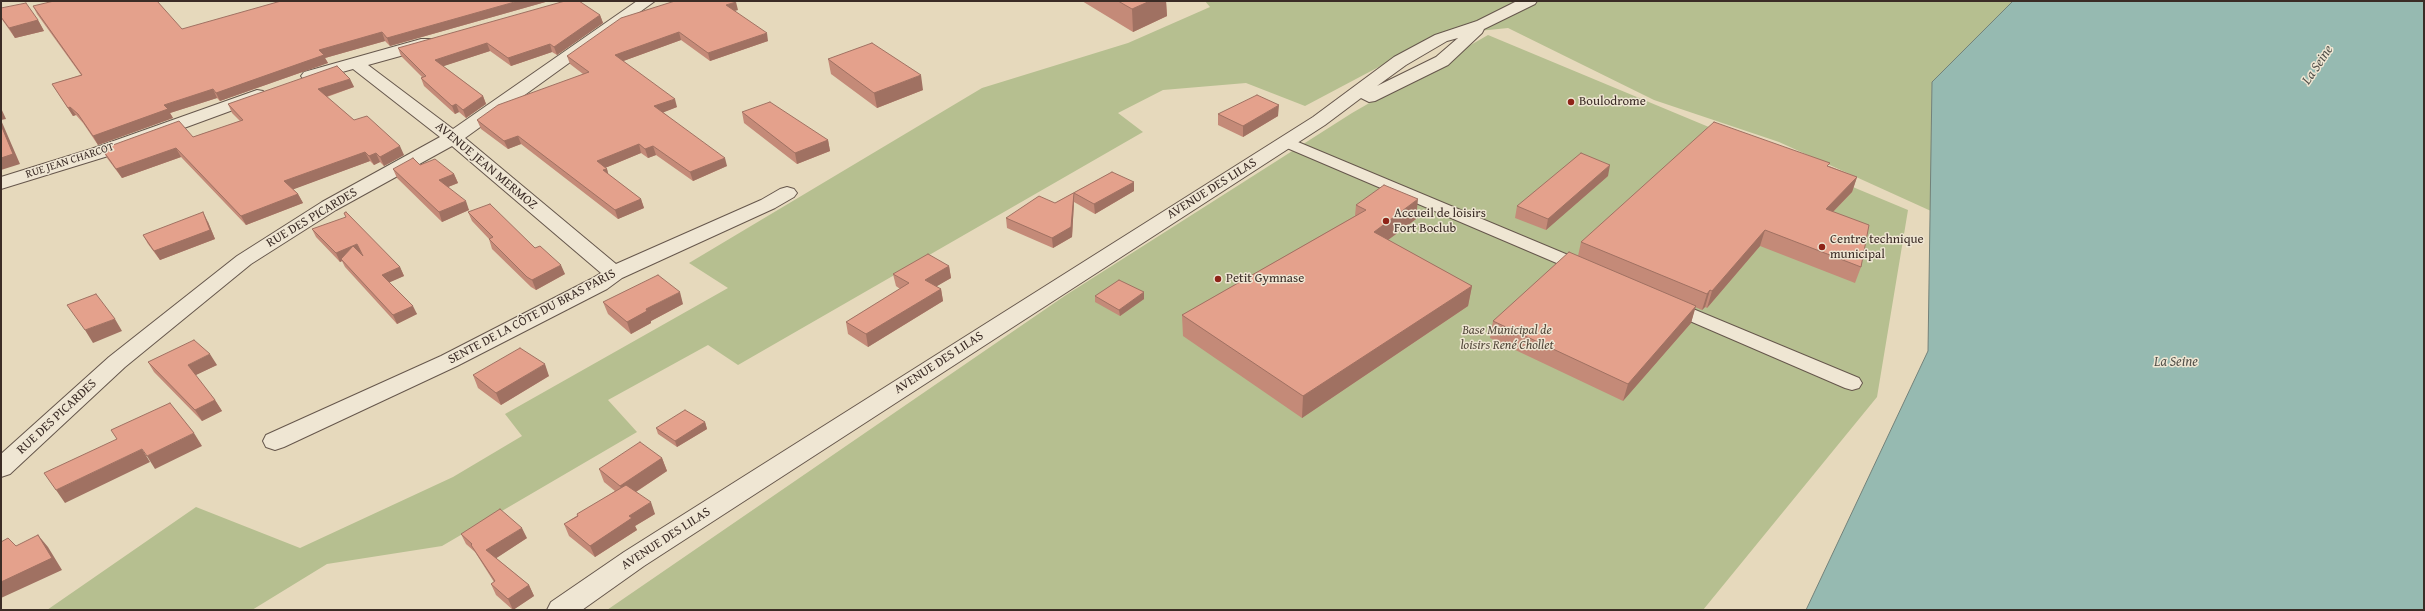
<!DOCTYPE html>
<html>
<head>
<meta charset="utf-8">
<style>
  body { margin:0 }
  #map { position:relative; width:2425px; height:611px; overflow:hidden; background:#e6d9bc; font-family:"Gentium Book Plus",serif }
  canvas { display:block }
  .frame { position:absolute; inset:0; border:2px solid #3b2c26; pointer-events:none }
</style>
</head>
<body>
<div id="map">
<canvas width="2425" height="611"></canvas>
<div class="frame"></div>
</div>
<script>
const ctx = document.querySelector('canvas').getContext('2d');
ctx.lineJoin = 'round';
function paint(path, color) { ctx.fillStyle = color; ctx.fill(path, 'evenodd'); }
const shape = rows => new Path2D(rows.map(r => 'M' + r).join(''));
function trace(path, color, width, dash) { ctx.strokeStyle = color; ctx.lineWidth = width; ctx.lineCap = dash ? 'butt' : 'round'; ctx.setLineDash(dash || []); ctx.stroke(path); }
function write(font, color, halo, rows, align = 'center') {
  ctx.font = font + ' "Gentium Book Plus",serif'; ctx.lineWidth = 3; ctx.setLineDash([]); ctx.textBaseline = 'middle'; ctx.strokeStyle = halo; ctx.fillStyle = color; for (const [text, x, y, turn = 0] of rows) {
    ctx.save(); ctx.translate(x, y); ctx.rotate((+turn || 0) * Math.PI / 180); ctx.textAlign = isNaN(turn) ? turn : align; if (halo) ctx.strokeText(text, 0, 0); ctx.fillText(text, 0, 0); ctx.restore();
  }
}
const green = shape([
  [1205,1,2013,1,1932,82,1931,211,1779,142,1654,100,1508,28,1439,35,1305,106,1246,83,1163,90,1118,113,1143,132,738,365,708,345,608,400,637,432,442,546,327,564,252,610,47,610,196,507,300,548,453,477,522,436,505,414,728,288,689,263,982,88,1128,43,1210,7],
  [1488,35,1908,210,1877,397,1703,610,607,610,1066,295,1352,113]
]);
const water = shape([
  [2013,1,2424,1,2424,610,1806,610,1928,351,1932,82,2013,1]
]);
const pedestrian = shape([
  [1286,137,1592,265,1595,269,1592,273,1586,275,1580,273,1280,145,1278,142,1280,139,1286,137],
  [1669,299,1859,378,1862,383,1859,388,1852,390,1845,388,1662,309,1660,305,1662,301,1669,299]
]);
const minor = shape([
  [637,1,655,1,465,138,616,264,761,200,780,189,787,187,794,189,797,193,794,197,775,208,622,278,607,289,457,366,284,447,275,450,266,447,263,441,266,435,441,356,591,279,601,273,452,146,336,210,251,264,125,367,10,474,1,477,1,454,109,357,237,256,322,202,440,137,353,69,310,81,304,80,301,76,304,72,421,39,433,39,435,43,433,47,368,65,453,129,637,1],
  [257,90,263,91,266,95,263,99,105,157,1,189,1,177,91,149,257,90]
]);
const tertiary = shape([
  [1517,1,1537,1,1535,4,1484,29,1482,33,1448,65,1375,101,1369,102,1361,98,1325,125,644,566,582,610,547,610,551,602,624,552,1313,117,1394,57,1435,35,1477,21,1517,1],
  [1458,38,1436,57,1377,86,1406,65,1447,41,1458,38]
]);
const wall = shape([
  [549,1,390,46,385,41,325,58,328,63,220,101,217,98,170,113,173,118,98,145,83,123,76,115,73,116,52,84,81,75,37,14,33,6,182,29],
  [1082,1,1166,1,1167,16,1133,32],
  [1,8,38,20,44,31,15,38,1,18],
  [738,10,735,11,768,41,710,61,681,40,623,61,677,107,663,112,727,166,693,181,656,155,648,158,641,153,605,168,607,169,608,174,641,199,644,208,618,219,521,144,508,149,481,129,477,120,583,74,570,64,567,56],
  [600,15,603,23,557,55,552,52,511,66,490,51,443,66,483,96,486,104,466,118,459,112,455,114,424,86,421,78,422,77,401,56,398,48],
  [828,59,923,90,877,108,831,74],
  [350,79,354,87,327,97,354,120,404,155,384,166,380,162,374,165,370,161,293,189,298,194,303,203,246,225,181,157,122,178,107,158,102,149,193,137,240,121,232,113,228,104],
  [742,112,828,140,830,151,797,164,744,123],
  [1218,114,1278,116,1243,137,1218,125],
  [420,165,454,174,458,183,448,187,469,210,442,222,397,178,393,169],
  [1829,166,1857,177,1852,192,1833,212,1861,267,1855,283,1760,246,1707,308,1705,307,1702,310,1695,307,1691,323,1623,401,1490,338,1493,321,1578,256,1581,242],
  [1112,172,1134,191,1095,214,1074,202,1072,237,1053,248,1007,228,1006,218,1055,203],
  [1608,176,1546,230,1515,218,1517,206],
  [1356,205,1416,219,1388,240,1472,286,1468,306,1302,418,1183,336,1182,315,1355,216],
  [468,212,535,248,565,274,536,290,531,287,492,249,489,239,472,221],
  [208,222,215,239,160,260,148,244,143,235],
  [312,229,400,267,404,276,389,282,417,314,397,324,345,267,342,261,340,262,316,237],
  [949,266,951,278,936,286,941,289,943,301,868,347,848,334,846,322,900,289,896,286,893,274],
  [1095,296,1144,299,1120,316,1095,302],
  [603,302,683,304,651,321,651,323,631,334,608,314],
  [148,362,217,365,195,375,215,400,222,411,202,421,154,372],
  [473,375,549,376,501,405,478,388],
  [705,422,707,429,677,447,658,434,656,428],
  [662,458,667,471,636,492,655,514,635,526,637,530,595,557,569,536,564,524,615,491,604,482,599,469],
  [461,534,527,538,496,558,529,585,534,596,513,610,496,595,491,584,494,582,475,552,466,544]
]);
const shadedWall = shape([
  [518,1,549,1,390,46,387,38],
  [1150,1,1166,1,1167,16,1133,32,1132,9],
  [736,2,738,10,728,13,726,5],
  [600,15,603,23,557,55,554,47],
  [38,20,44,31,15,38,9,28],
  [382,32,385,41,325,58,328,63,220,101,216,93,319,50],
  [679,32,681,40,618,63,615,55],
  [767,33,768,41,710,61,708,53],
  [487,43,490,51,438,68,435,60],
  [550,44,552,52,511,66,508,58],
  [921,75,923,90,877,108,874,93],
  [350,79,354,87,322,98,318,89],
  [213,89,217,98,170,113,173,118,98,145,93,136,164,105],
  [483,96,486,104,466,118,463,110],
  [675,99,677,107,657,115,654,106],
  [456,104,459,112,455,114,452,106],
  [1279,105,1278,116,1243,137,1243,126],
  [70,107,76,115,73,116,68,108],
  [1,108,6,119,1,120,20,164,1,170],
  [518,136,521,144,508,149,504,141],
  [828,140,830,151,797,164,795,153],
  [639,144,641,153,600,170,597,161],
  [400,146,404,155,384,166,380,157],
  [653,146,656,155,648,158,645,149],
  [176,148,181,157,122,178,116,169],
  [365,152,370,161,289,191,284,181],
  [376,153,380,162,374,165,369,156],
  [725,158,727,166,693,181,690,172],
  [1610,165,1608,176,1546,230,1548,219],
  [607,169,609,177,603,170],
  [454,174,458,183,443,189,439,180],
  [1857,177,1852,192,1820,225,1826,209],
  [1134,182,1134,191,1095,214,1094,204],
  [1074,193,1074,202,1072,237,1053,248,1052,238],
  [298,194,303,203,246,225,241,216],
  [641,199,644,208,618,219,615,210],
  [1418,199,1416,219,1372,252,1374,232],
  [466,201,469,210,442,222,439,212],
  [203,212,208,222,215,239,160,260,154,251],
  [1765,230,1760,246,1707,308,1712,291],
  [357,244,362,252,343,261,341,259,342,261,340,262,336,253],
  [561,265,565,274,536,290,532,280],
  [949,266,951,278,927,292,925,280],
  [400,267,404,276,386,284,382,275],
  [1472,286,1468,306,1302,418,1303,396],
  [941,289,943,301,868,347,866,334],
  [1710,290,1705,307,1702,310,1707,294],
  [680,292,683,304,651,321,651,323,631,334,627,322,646,309],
  [1144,292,1144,299,1120,316,1119,310],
  [413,306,417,314,397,324,393,315],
  [1696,306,1691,323,1623,401,1628,384],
  [115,319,122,331,93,343,85,330],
  [210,354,217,365,194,376,188,365],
  [545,364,549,376,501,405,496,393],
  [215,400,222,411,202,421,195,410],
  [705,422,707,429,677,447,675,441],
  [194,433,202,446,155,469,147,456],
  [142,449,150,462,65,503,56,490],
  [662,458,667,471,625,499,620,486],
  [651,502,655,514,635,526,637,530,595,557,590,546,629,516],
  [522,528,527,538,492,561,486,550],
  [38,535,48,547,62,570,1,598,1,582],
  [529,585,534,596,513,610,508,599]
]);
const building = shape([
  [54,1,157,1,182,29,281,1,518,1,387,38,382,32,319,50,324,55,216,93,213,89,164,105,168,109,93,136,78,114,70,107,68,108,52,84,82,75,33,6,54,1],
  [565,1,579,1,600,15,554,47,550,44,508,58,487,43,435,60,483,96,463,110,456,104,452,106,421,78,426,76,398,48,565,1],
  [675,1,735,1,736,2,726,5,767,33,708,53,679,32,615,55,675,99,654,106,725,158,690,172,653,146,645,149,639,144,597,161,607,169,603,170,641,199,615,210,518,136,504,141,477,120,498,105,589,72,567,56,621,18,675,1],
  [1118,1,1150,1,1132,9,1118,1],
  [26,3,38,20,9,28,1,17,1,8,26,3],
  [872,43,921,75,874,93,828,59,872,43],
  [337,66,350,79,318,89,354,120,367,116,400,146,380,157,376,153,369,156,365,152,284,181,298,194,241,216,176,148,116,169,102,149,179,121,193,137,243,120,228,104,337,66],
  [1257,95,1279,105,1243,126,1218,114,1257,95],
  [770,102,828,140,795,153,742,112,770,102],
  [1714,122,1830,163,1827,166,1857,177,1826,209,1869,225,1861,267,1765,230,1712,291,1710,290,1707,294,1581,242,1714,122],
  [1,125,13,154,1,158,1,125],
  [1581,153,1610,165,1548,219,1517,206,1581,153],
  [413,158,420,165,435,159,454,174,439,180,466,201,439,212,393,169,413,158],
  [1112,172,1134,182,1094,204,1074,193,1071,227,1052,238,1006,218,1039,196,1055,203,1112,172],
  [1384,185,1418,199,1374,232,1472,286,1303,396,1182,315,1366,210,1356,205,1384,185],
  [490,204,535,248,540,246,561,265,532,280,527,277,489,239,493,237,468,212,490,204],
  [203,212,210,230,154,251,143,235,203,212],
  [346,212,400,267,382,275,413,306,393,315,341,259,353,246,363,256,357,244,336,253,312,229,346,217,344,213,346,212],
  [1569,252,1696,306,1628,384,1493,321,1569,252],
  [928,254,949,266,925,280,941,289,866,334,846,322,909,283,893,274,928,254],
  [658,275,680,292,646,309,647,311,627,322,603,302,658,275],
  [1119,280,1144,292,1119,310,1095,296,1119,280],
  [96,294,115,319,85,330,67,305,96,294],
  [194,340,210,354,188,365,215,400,195,410,148,362,194,340],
  [520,348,545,364,496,393,473,375,520,348],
  [170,403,194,433,147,456,142,449,56,490,44,473,117,439,111,430,170,403],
  [685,410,705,422,675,441,656,428,685,410],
  [640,442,662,458,620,486,599,469,640,442],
  [626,485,651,502,629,516,632,518,590,546,564,524,578,516,577,514,626,485],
  [500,509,522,528,486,550,529,585,508,599,491,584,495,581,471,545,472,544,461,534,500,509],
  [38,535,52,558,1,582,1,542,8,538,16,546,38,535]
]);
const markers = [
  [1571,102,4,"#8f2418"],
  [1386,221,4,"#8f2418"],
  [1822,247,4,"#8f2418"],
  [1218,279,4,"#8f2418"]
];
const farStreetnames = [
  ["RUE JEAN CHARCOT",70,161,-18]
];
const poiNames = [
  ["Boulodrome",1579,102],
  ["Accueil de loisirs",1394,214],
  ["Fort Boclub",1394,229],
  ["Centre technique",1830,240],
  ["municipal",1830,255],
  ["Petit Gymnase",1226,279]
];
const streetNames = [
  ["AVENUE JEAN MERMOZ",486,166,40],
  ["AVENUE DES LILAS",1212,189,-32],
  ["RUE DES PICARDES",312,218,-31],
  ["SENTE DE LA CÔTE DU BRAS PARIS",532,317,-28],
  ["AVENUE DES LILAS",939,363,-33],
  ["RUE DES PICARDES",57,417,-43],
  ["AVENUE DES LILAS",666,539,-33]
];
const parkNames = [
  ["Base Municipal de",1507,331],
  ["loisirs René Chollet",1507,346]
];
const waterNames = [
  ["La Seine",2318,65,-56],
  ["La Seine",2176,362]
];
paint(green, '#b6bf90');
paint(water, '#96bab1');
trace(water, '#728179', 1);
trace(pedestrian, '#66574c', 2);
trace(minor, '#66574c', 2);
trace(tertiary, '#66574c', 2);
paint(pedestrian, '#efe6d3');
paint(minor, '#efe6d3');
paint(tertiary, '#efe6d3');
paint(wall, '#c48a78');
paint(shadedWall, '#a07162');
paint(building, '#e4a18c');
trace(building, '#a07162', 1);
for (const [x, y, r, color] of markers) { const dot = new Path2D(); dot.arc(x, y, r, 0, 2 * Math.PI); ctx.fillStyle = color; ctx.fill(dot); trace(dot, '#efe6d3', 1.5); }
write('11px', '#3b2c26', '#efe6d3', farStreetnames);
write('13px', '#3b2c26', '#efe6d3', poiNames, 'left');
write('13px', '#3b2c26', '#efe6d3', streetNames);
write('italic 13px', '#54493b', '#efe6d3', parkNames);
write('italic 14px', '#525049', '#efe6d3', waterNames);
</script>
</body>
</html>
